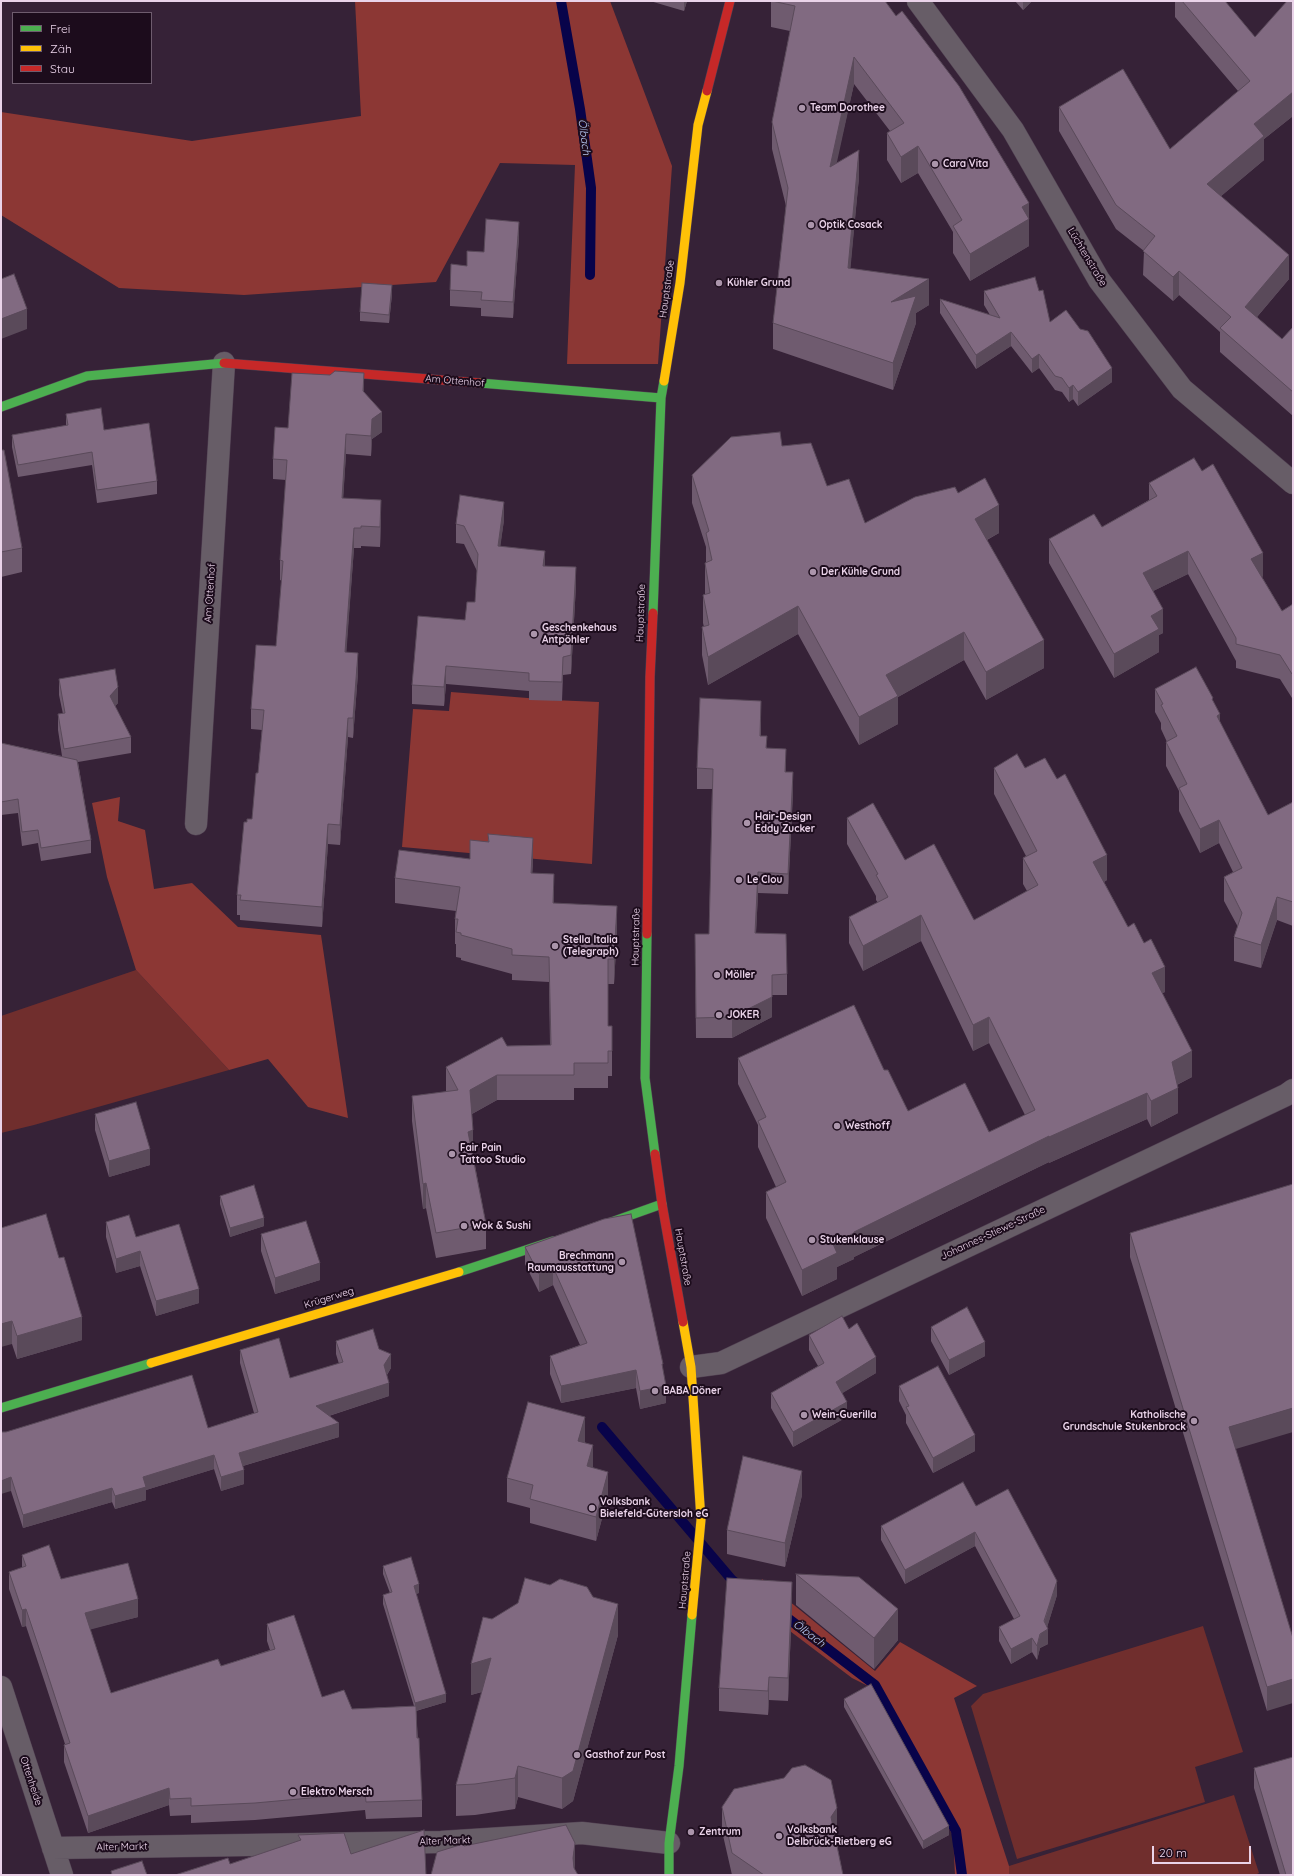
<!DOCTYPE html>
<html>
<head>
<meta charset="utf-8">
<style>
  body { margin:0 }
  #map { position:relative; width:1294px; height:1876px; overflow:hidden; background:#362237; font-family:Quicksand,sans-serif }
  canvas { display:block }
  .frame { position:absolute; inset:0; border:2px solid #ead3e9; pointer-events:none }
  .legend { position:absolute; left:12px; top:12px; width:140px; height:72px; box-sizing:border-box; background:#1c0c1c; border:1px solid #6e5c6e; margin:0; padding:5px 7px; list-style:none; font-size:12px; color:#ead3e9 }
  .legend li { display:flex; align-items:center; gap:8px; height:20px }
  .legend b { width:20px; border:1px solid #6e5c6e }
  .scale { position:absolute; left:1152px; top:1846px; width:99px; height:18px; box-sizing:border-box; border:2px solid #ead3e9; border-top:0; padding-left:5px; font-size:12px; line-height:14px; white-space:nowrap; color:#ead3e9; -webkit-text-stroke:3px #1c0c1c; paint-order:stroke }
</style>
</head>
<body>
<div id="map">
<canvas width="1294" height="1876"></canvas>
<div class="frame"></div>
<ul class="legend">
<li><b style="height:5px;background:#4caf50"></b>Frei</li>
<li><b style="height:5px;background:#ffc107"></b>Zäh</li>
<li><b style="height:5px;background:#c62828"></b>Stau</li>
</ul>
<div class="scale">20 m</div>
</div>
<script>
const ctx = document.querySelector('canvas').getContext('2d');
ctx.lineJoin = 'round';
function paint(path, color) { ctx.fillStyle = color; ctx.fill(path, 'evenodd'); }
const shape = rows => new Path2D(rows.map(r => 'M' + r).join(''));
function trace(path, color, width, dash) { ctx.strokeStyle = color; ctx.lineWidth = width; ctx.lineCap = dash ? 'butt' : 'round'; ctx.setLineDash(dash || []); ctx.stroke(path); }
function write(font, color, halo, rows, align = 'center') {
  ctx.font = font + ' Quicksand,sans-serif'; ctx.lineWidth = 4; ctx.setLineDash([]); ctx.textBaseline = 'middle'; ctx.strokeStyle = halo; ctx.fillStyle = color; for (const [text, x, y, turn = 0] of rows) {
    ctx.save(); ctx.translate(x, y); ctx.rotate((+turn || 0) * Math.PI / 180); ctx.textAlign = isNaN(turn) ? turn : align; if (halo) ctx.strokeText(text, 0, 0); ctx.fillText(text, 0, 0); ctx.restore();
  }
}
const green = shape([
  [136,970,229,1070,34,1125,1,1133,1,1016],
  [1203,1626,1243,1752,1195,1767,1205,1802,1017,1859,971,1706,983,1694],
  [1234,1795,1259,1873,1255,1875,1009,1875,1009,1866]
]);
const forest = shape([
  [355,1,610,1,672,166,658,364,567,364,575,165,500,163,436,282,244,295,119,288,1,215,1,112,192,141,361,116],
  [451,692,553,700,599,702,592,864,402,847,413,709,449,711],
  [120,797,118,821,145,830,154,889,192,883,238,927,321,935,348,1118,308,1107,268,1059,229,1070,136,970,107,877,92,803],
  [762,1579,875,1671,900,1642,977,1686,954,1698,1009,1866,1009,1875,955,1875,953,1836,870,1687,852,1678,774,1619,758,1603]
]);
const stream = shape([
  [561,1,580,109,591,188,590,275],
  [602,1427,732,1580,741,1587],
  [781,1613,875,1685,956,1831,962,1875]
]);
const street = shape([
  [918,1,1013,130,1099,280,1182,389,1293,483],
  [196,824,224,363],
  [691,1367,721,1363,1286,1095,1293,1090],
  [1,1687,62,1875],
  [53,1848,441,1842,582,1833,669,1843]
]);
const fast = shape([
  [480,383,661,398],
  [1,407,87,376,224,363],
  [653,613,661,398,664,381],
  [647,934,645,1078,655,1154],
  [603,1225,662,1204],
  [459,1272,553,1241],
  [1,1408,151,1363],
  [669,1875,669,1843,679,1766,692,1615]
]);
const slow = shape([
  [664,381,680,283,698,125,707,91],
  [683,1322,691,1367,701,1520,692,1615],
  [151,1363,459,1272]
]);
const jam = shape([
  [707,91,730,1],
  [224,363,480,383],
  [647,934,650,677,653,613],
  [655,1154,662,1204,683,1322]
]);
const wall = shape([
  [650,1,687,1,684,11],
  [771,1,885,1,1029,203,1029,246,970,281,953,253,953,232,918,173,901,183,887,160,887,133,890,131,854,84,836,163,859,177,850,269,929,305,916,313,916,323,893,390,773,349,773,323,786,206,772,149,772,122,790,31,771,27],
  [1015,1,1032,1,1023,10],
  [1175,1,1225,1,1255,37,1293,1,1293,116,1264,139,1264,160,1221,196,1289,279,1257,317,1282,339,1293,327,1293,416,1220,352,1220,332,1179,295,1173,301,1143,275,1144,251,1116,229,1059,131,1059,107,1170,149,1238,91,1175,17],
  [519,237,513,318,481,316,481,308,450,306,450,290,467,266,484,252],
  [984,291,1039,291,1050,322,1112,382,1078,406,1073,399,1069,402,1062,392,1055,390,1039,368,1032,373,1011,346,976,369,940,313,940,299,990,315,984,305],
  [392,294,389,323,360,321,360,312],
  [364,392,382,432,372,439,371,456,346,454,343,498,381,520,380,547,361,546,361,548,354,548,346,652,358,673,353,738,348,737,340,845,328,844,322,927,240,920,240,915,237,915,237,895,247,822,252,819,258,773,262,730,251,729,251,709,276,646,282,581,280,580,280,560,286,480,273,479,273,459],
  [66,414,104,430,157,481,157,494,97,503,92,465,18,477,12,447,12,435,66,426],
  [782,446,827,486,865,523,958,493,999,533,987,540,1044,668,986,700,964,660,898,697,898,724,859,745,798,634,708,685,702,655,702,627,704,627,703,623,703,595,705,595,705,563,706,563,706,547,692,503,692,475],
  [1,450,22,548,22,572,1,577],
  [1149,483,1263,576,1262,577,1282,611,1293,604,1293,697,1292,698,1280,679,1236,668,1236,661,1188,574,1153,591,1163,633,1159,635,1159,652,1114,678,1049,563,1049,539,1102,527,1149,500],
  [504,520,500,546,545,566,576,585,571,674,563,675,562,701,529,700,529,691,446,684,444,706,412,704,412,685,465,620,475,602,477,571,464,544,456,543,456,524],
  [59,679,118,703,115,706,131,737,131,753,78,762,91,840,91,853,41,861,38,843,22,846,18,813,1,815,1,743,62,756,58,730,58,714,63,714,59,695],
  [1155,689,1213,701,1220,722,1268,815,1293,802,1293,926,1277,920,1261,968,1234,961,1234,937,1238,927,1224,901,1224,877,1233,872,1219,843,1200,853,1179,811,1179,791,1166,766,1166,742,1167,742,1161,729,1161,723,1155,712],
  [761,721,761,736,767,748,786,772,793,792,788,894,758,893,756,933,787,974,787,995,772,995,772,1017,732,1038,696,1038,695,954,709,934,712,789,697,789,697,768],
  [994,768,1025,768,1107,880,1104,882,1128,927,1165,992,1162,993,1192,1077,1177,1085,1178,1113,1151,1127,1147,1119,1049,1163,1049,1162,854,1257,854,1259,837,1267,837,1279,802,1296,766,1218,766,1192,776,1187,758,1147,758,1125,738,1084,738,1058,884,1070,908,1111,989,1132,1025,1115,989,1043,973,1051,921,941,863,971,849,943,849,917,878,903,876,900,876,896,847,844,847,818,905,860,974,920,1027,891,1023,884,1023,858,1026,856,994,794],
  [488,834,533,863,532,873,554,903,617,931,614,984,608,984,608,1026,612,1026,612,1076,608,1076,608,1088,574,1088,574,1100,497,1100,472,1114,473,1155,486,1224,486,1249,436,1258,426,1208,423,1209,412,1121,412,1096,446,1092,446,1067,507,1046,550,1045,549,982,512,980,512,974,461,960,461,958,456,957,456,944,455,944,455,919,456,911,395,903,395,878,470,859,488,841],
  [95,1114,150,1165,109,1177,95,1130],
  [220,1196,264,1226,230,1237,220,1204],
  [604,1219,663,1372,666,1403,640,1409,636,1388,561,1403,550,1374,550,1356,580,1345,553,1285,539,1292,525,1264,525,1247],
  [106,1222,136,1237,199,1303,156,1316,140,1266,116,1273,106,1237],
  [1,1228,82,1340,17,1359,12,1344],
  [1130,1233,1293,1638,1267,1711,1130,1257],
  [261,1234,320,1280,275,1294,261,1251],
  [931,1327,985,1356,949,1375,931,1341],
  [809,1335,876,1373,842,1393,847,1417,793,1447,771,1408,771,1393,818,1366,809,1350],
  [336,1341,379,1349,391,1368,387,1375,389,1396,329,1416,339,1437,243,1466,244,1484,221,1491,214,1469,146,1490,146,1500,115,1509,112,1502,23,1528,11,1491,1,1432,208,1428,254,1413,240,1363,240,1350,290,1378,339,1364,336,1354],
  [899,1386,975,1451,933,1473,906,1423,906,1415,899,1401],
  [585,1441,585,1442,593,1468,608,1496,596,1541,530,1523,530,1508,507,1502,507,1478],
  [802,1495,785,1567,727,1554,727,1530],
  [976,1506,1057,1595,1047,1627,1048,1644,1040,1648,1037,1660,1032,1652,1011,1664,999,1641,999,1627,1014,1619,975,1546,905,1584,881,1540,881,1526],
  [22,1555,61,1579,138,1617,90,1629,111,1693,221,1666,270,1650,267,1641,267,1624,322,1697,352,1709,414,1706,383,1604,383,1595,390,1593,383,1574,383,1566,419,1593,416,1594,446,1702,416,1711,422,1800,422,1817,366,1819,365,1810,255,1820,191,1823,191,1815,170,1816,169,1805,88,1833,64,1762,64,1745,65,1744,45,1683,26,1626,22,1627,9,1589,9,1572,22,1568],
  [796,1574,898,1640,874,1669,796,1605],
  [593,1597,618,1635,573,1801,562,1809,518,1797,515,1809,475,1815,456,1816,456,1785,482,1692,471,1695,492,1619],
  [792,1605,788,1701,769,1700,768,1715,719,1711,719,1688],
  [844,1699,949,1835,923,1849,844,1707],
  [1254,1768,1293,1875,1280,1875,1254,1788],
  [784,1778,837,1831,835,1835,843,1875,732,1875,722,1831,722,1807]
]);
const shadedWall = shape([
  [684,1,687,1,684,11],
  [1023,1,1032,1,1023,10],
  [854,57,854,84,830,194,830,167],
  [1293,92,1293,116,1264,139,1264,160,1207,208,1207,184,1254,124],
  [918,146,918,173,901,183,901,157],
  [859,150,859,177,848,295,848,268],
  [1029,203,1029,246,970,281,970,254,1022,207],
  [519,222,519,237,513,318,513,302],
  [1289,255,1289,279,1245,331,1245,307],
  [1179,271,1179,295,1173,301,1173,277],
  [929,279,929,305,916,313,916,323,893,390,893,363,891,302],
  [392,285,392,294,389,323,389,315],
  [27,309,27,329,1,339,1,319],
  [1011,332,1011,346,976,369,976,355],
  [1039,354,1039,368,1032,373,1032,359],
  [1112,368,1112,382,1078,406,1078,392],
  [364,373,364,393,363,391],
  [1073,385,1073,399,1069,402,1069,388],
  [382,412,382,432,372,439,371,456,371,436,372,419],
  [346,434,346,454,342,518,342,498],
  [381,500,381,520,380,547,380,527],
  [504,502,504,520,498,564,498,546],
  [999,505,999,533,975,546,975,519],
  [354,528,354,548,345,672,345,652],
  [545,551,545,570,543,566],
  [1188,551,1188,574,1143,596,1143,573],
  [1263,553,1263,576,1251,583,1251,559],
  [576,567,576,585,571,674,571,655],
  [798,606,798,634,708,685,708,657],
  [1163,609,1163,633,1159,635,1159,652,1114,678,1114,654,1151,616],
  [964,632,964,660,898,697,898,724,859,745,859,717,886,675],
  [1044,640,1044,668,986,700,986,672],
  [358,653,358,673,353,738,353,718],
  [446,666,446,684,444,706,444,687],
  [1292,674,1293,674,1293,697,1292,698],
  [118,687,118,703,110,712,110,696],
  [761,701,761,721,760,756,760,736],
  [1220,714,1220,737,1217,716],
  [348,718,348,737,340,845,340,825],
  [786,749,786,769,785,792,785,772],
  [793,772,793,792,788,894,788,874],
  [1219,820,1219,843,1200,853,1200,829],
  [328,824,328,844,322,927,322,907],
  [533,838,533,863,531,898,531,873],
  [1107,855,1107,880,1093,887,1093,862],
  [758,872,758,893,755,953,755,933],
  [554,874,554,899,553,928,553,903],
  [1277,897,1277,920,1261,968,1261,945],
  [617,906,617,931,614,984,614,959],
  [921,915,921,941,863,971,863,946],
  [1165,967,1165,992,1152,999,1152,973],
  [772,997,772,1017,732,1038,732,1017],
  [989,1017,989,1043,973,1051,973,1025],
  [1192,1051,1192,1077,1172,1087,1172,1062],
  [497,1075,497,1100,470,1115,470,1090],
  [1178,1088,1178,1113,1151,1127,1151,1101],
  [1147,1093,1147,1119,1049,1163,1049,1137],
  [473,1130,473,1155,468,1157,468,1132],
  [1049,1136,1049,1162,854,1257,854,1259,837,1267,837,1279,802,1296,802,1270,833,1244,854,1232],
  [150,1149,150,1165,109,1177,109,1161],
  [426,1183,426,1208,423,1209,423,1184],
  [264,1218,264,1226,230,1237,230,1228],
  [140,1251,140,1266,116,1273,116,1259],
  [320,1263,320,1280,275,1294,275,1278],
  [553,1267,553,1285,539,1292,539,1274],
  [199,1289,199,1303,156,1316,156,1301],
  [82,1317,82,1340,17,1359,17,1336],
  [12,1321,12,1344,1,1347,1,1324],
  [985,1342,985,1356,949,1375,949,1360],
  [391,1354,391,1368,384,1379,384,1365],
  [876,1357,876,1373,836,1397,836,1382],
  [636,1370,636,1388,561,1403,561,1386],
  [389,1383,389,1396,316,1420,316,1406],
  [666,1386,666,1403,640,1409,640,1391],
  [847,1402,847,1417,793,1447,793,1432],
  [1293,1408,1293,1432,1229,1451,1229,1427],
  [585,1417,585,1441,578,1465,578,1441],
  [339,1423,339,1437,239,1467,239,1453],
  [975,1435,975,1451,933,1473,933,1458],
  [593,1445,593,1469,587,1466],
  [214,1455,214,1469,146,1490,146,1500,115,1509,115,1496,143,1477],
  [244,1470,244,1484,221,1491,221,1477],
  [802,1471,802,1495,785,1567,785,1543],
  [608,1472,608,1496,596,1541,596,1517],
  [11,1477,11,1491,1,1494,1,1481],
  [112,1488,112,1502,23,1528,23,1515],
  [975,1532,975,1546,905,1584,905,1570],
  [1057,1581,1057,1595,1046,1631,1048,1629,1048,1644,1040,1648,1037,1660,1037,1646],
  [792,1582,792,1605,788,1701,788,1678],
  [419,1584,419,1593,414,1594,414,1586],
  [138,1599,138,1617,85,1631,85,1613],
  [618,1604,618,1635,573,1801,562,1809,562,1778],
  [26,1609,26,1626,22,1627,22,1610],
  [898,1609,898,1640,874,1669,874,1638],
  [1032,1638,1032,1652,1011,1664,1011,1649],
  [491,1658,491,1689,471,1695,471,1664],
  [769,1677,769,1700,768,1715,768,1691],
  [1293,1679,1293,1703,1267,1711,1267,1687],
  [446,1694,446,1702,415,1711,415,1703],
  [518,1766,518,1797,515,1809,515,1778],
  [169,1788,169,1805,88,1833,88,1816],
  [837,1808,837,1831,831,1841,831,1817],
  [949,1826,949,1835,923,1849,923,1841],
  [575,1843,575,1873,573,1858]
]);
const building = shape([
  [772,1,885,1,896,16,902,11,959,86,1029,203,1022,207,1029,219,970,254,953,226,962,220,918,146,901,157,887,133,904,123,854,57,830,167,859,150,848,268,929,279,891,302,916,296,893,363,773,323,788,188,772,122,795,6,772,1],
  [1182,1,1225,1,1255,37,1287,1,1293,1,1293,92,1254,124,1264,136,1207,184,1289,255,1245,307,1282,339,1293,327,1293,392,1220,328,1231,317,1179,271,1173,277,1143,251,1155,236,1116,205,1059,107,1123,69,1170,149,1250,81,1182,1],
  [486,219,519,222,513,302,481,300,482,292,450,290,451,264,467,266,467,251,484,252,486,219],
  [14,274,27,309,1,319,1,279,14,274],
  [1035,277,1039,291,1043,290,1050,322,1066,310,1080,329,1088,331,1112,368,1078,392,1073,385,1069,388,1062,378,1055,376,1039,354,1032,359,1011,332,976,355,940,299,1000,318,984,291,1035,277],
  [362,283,392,285,389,315,360,312,362,283],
  [335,371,364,373,363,391,382,412,372,419,371,436,346,434,342,498,381,500,380,527,361,526,361,528,354,528,345,652,358,653,353,718,348,718,340,825,328,824,322,907,240,900,241,895,237,895,244,822,247,822,247,819,252,819,256,773,258,773,264,710,251,709,256,645,276,646,283,561,280,560,287,460,273,459,275,427,288,428,292,373,330,375,335,371],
  [101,408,104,430,149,423,157,481,97,490,92,452,18,465,12,435,68,425,66,414,101,408],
  [780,432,782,446,811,443,827,486,849,479,865,523,915,497,955,487,958,493,985,478,999,505,975,519,1044,640,986,672,964,632,886,675,898,696,859,717,798,606,708,657,702,627,709,625,703,595,710,593,705,563,712,560,706,533,709,531,692,475,731,437,780,432],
  [1,450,4,450,22,548,1,552,1,450],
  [1194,458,1202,471,1213,464,1263,553,1251,559,1282,611,1293,604,1293,674,1292,674,1280,655,1236,644,1236,638,1188,551,1143,573,1163,609,1151,616,1159,629,1114,654,1049,539,1094,514,1102,527,1157,496,1149,483,1194,458],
  [460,495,504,502,498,546,545,551,543,566,576,567,571,655,563,657,562,682,529,681,529,673,446,666,444,687,412,685,418,616,465,620,467,602,475,602,478,554,464,526,456,524,460,495],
  [1196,667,1213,698,1212,699,1220,714,1217,716,1268,815,1293,802,1293,902,1277,897,1261,945,1234,937,1242,913,1224,877,1242,868,1219,820,1200,829,1179,788,1187,784,1166,742,1177,736,1161,705,1163,704,1155,689,1196,667],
  [115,669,118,687,110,696,131,737,64,749,58,714,65,713,59,679,115,669],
  [700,698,761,701,760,736,767,736,766,748,786,749,785,772,793,772,788,874,758,872,755,933,786,934,787,974,772,975,772,997,732,1017,696,1018,695,934,709,934,713,769,697,768,700,698],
  [1,743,77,760,91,840,41,848,38,830,22,832,18,799,1,802,1,743],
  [1017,754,1025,768,1045,758,1057,779,1065,774,1107,855,1093,862,1128,927,1134,923,1144,943,1151,939,1165,967,1152,973,1192,1051,1172,1062,1178,1088,1151,1101,1147,1093,1049,1137,1049,1136,854,1232,854,1233,833,1244,837,1253,802,1270,766,1192,786,1182,758,1121,766,1117,738,1058,854,1005,884,1070,888,1070,908,1111,965,1083,989,1132,1035,1110,989,1017,973,1025,921,915,863,946,849,917,888,897,876,875,878,874,847,818,873,803,905,860,934,844,974,920,1038,885,1023,858,1037,851,994,768,1017,754],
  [488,834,533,838,531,873,554,874,553,903,617,906,614,959,608,959,608,1026,612,1026,612,1051,608,1051,608,1063,574,1063,574,1075,497,1075,470,1090,473,1130,468,1132,486,1224,436,1233,426,1183,423,1184,412,1096,458,1090,446,1067,502,1037,507,1046,551,1045,549,957,512,955,512,949,461,935,461,933,456,932,458,919,455,919,460,887,395,878,399,850,470,859,470,840,489,842,488,834],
  [136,1102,150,1149,109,1161,95,1114,136,1102],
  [1293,1184,1293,1408,1229,1427,1293,1638,1293,1679,1267,1687,1130,1233,1293,1184],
  [254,1185,264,1218,230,1228,220,1196,254,1185],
  [46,1214,59,1258,64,1257,82,1317,17,1336,12,1321,1,1324,1,1228,46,1214],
  [631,1214,663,1364,662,1364,666,1386,640,1391,636,1370,561,1386,550,1356,587,1343,553,1267,539,1274,525,1247,604,1219,631,1214],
  [129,1215,136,1237,179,1224,199,1289,156,1301,140,1251,116,1259,106,1222,129,1215],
  [306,1221,320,1263,275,1278,261,1234,306,1221],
  [967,1307,985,1342,949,1360,931,1327,967,1307],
  [842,1316,849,1329,857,1323,876,1357,836,1382,847,1402,793,1432,771,1393,824,1363,809,1335,842,1316],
  [373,1329,379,1349,391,1354,384,1365,389,1383,316,1406,339,1423,239,1453,244,1470,221,1477,214,1455,143,1477,146,1487,115,1496,112,1488,23,1515,11,1477,1,1481,1,1432,6,1432,192,1375,208,1428,258,1412,240,1350,279,1338,290,1378,343,1362,336,1341,373,1329],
  [938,1366,975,1435,933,1458,906,1407,909,1406,899,1386,938,1366],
  [528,1402,585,1417,578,1441,593,1445,587,1466,608,1472,596,1517,530,1499,533,1485,507,1478,528,1402],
  [743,1456,802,1471,785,1543,727,1530,743,1456],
  [963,1482,976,1506,1008,1489,1057,1581,1044,1621,1048,1629,1040,1634,1037,1646,1032,1638,1011,1649,999,1627,1020,1616,975,1532,905,1570,881,1526,963,1482],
  [49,1545,61,1579,128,1563,138,1599,85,1613,111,1693,218,1659,221,1666,275,1649,267,1624,294,1615,322,1697,344,1690,352,1709,416,1706,417,1738,419,1738,422,1800,366,1802,365,1793,255,1803,191,1806,191,1798,170,1799,169,1788,88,1816,64,1745,70,1743,45,1666,26,1609,22,1610,9,1572,26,1566,22,1555,49,1545],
  [411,1557,419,1584,414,1586,446,1694,415,1703,383,1595,392,1592,383,1566,411,1557],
  [796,1574,859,1577,898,1609,874,1638,796,1574],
  [525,1578,550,1585,560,1579,587,1587,593,1597,618,1604,573,1771,562,1778,518,1766,515,1778,475,1784,456,1785,491,1658,471,1664,483,1617,492,1619,518,1603,525,1578],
  [727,1578,792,1582,788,1678,769,1677,768,1691,719,1688,727,1578],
  [871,1684,949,1826,923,1841,844,1699,871,1684],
  [1293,1757,1293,1875,1286,1875,1254,1768,1293,1757],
  [805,1765,831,1780,837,1808,831,1817,843,1875,764,1875,732,1853,722,1807,734,1789,784,1778,792,1768,805,1765],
  [566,1825,575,1843,573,1858,574,1868,578,1875,431,1875,437,1852,463,1844,464,1846,566,1825],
  [424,1830,426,1875,175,1875,228,1858,230,1864,301,1840,298,1835,344,1833,351,1854,424,1830],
  [142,1861,147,1875,112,1875,111,1871,142,1861]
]);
const markers = [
  [802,108,4,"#ab95ab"],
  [935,164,4,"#ab95ab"],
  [811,225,4,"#ab95ab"],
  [719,283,4,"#ab95ab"],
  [813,572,4,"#ab95ab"],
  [534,634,4,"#ab95ab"],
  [747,823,4,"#ab95ab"],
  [739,880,4,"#ab95ab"],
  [555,946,4,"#ab95ab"],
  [717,975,4,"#ab95ab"],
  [719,1015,4,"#ab95ab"],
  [837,1126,4,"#ab95ab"],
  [452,1154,4,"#ab95ab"],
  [464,1226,4,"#ab95ab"],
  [812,1240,4,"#ab95ab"],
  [622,1262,4,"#ab95ab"],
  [655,1391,4,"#ab95ab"],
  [804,1415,4,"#ab95ab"],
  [1194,1421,4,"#ab95ab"],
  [592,1508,4,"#ab95ab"],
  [577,1755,4,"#ab95ab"],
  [293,1792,4,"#ab95ab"],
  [691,1832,4,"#ab95ab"],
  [779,1836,4,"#ab95ab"]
];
const poiNames = [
  ["Team Dorothee",810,108],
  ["Cara Vita",943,164],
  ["Optik Cosack",819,225],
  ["Kühler Grund",727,283],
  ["Der Kühle Grund",821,572],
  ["Geschenkehaus",542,628],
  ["Antpöhler",542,640],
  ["Hair-Design",755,817],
  ["Eddy Zucker",755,829],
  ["Le Clou",747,880],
  ["Stella Italia",563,940],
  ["(Telegraph)",563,952],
  ["Möller",725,975],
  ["JOKER",727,1015],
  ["Westhoff",845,1126],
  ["Fair Pain",460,1148],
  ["Tattoo Studio",460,1160],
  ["Wok & Sushi",472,1226],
  ["Stukenklause",820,1240],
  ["Brechmann",614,1256,"right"],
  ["Raumausstattung",614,1268,"right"],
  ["BABA Döner",663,1391],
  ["Wein-Guerilla",812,1415],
  ["Katholische",1186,1415,"right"],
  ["Grundschule Stukenbrock",1186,1427,"right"],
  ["Volksbank",600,1502],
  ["Bielefeld-Gütersloh eG",600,1514],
  ["Gasthof zur Post",585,1755],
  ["Elektro Mersch",301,1792],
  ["Volksbank",787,1830],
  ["Delbrück-Rietberg eG",787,1842],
  ["Zentrum",699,1832]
];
const streetNames = [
  ["Lüchtenstraße",1087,257,59],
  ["Hauptstraße",667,289,-82],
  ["Am Ottenhof",455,381,5],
  ["Am Ottenhof",210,593,-86],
  ["Hauptstraße",641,613,-88],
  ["Hauptstraße",636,937,-89],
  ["Johannes-Stiewe-Straße",993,1233,-25],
  ["Hauptstraße",683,1257,80],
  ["Krügerweg",329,1298,-17],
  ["Hauptstraße",685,1580,-85],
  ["Ottenheide",31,1781,72],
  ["Alter Markt",445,1841,-2],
  ["Alter Markt",122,1847,-1]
];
const waterNames = [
  ["Ölbach",584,137,83],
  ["Ölbach",809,1634,37]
];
paint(green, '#702e2d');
paint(forest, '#8c3734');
trace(stream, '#08034a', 10);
trace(street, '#514052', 23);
trace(fast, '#514052', 10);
trace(slow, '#514052', 10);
trace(jam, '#514052', 10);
trace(street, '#675d67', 22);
trace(fast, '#4caf50', 9);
trace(slow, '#ffc107', 9);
trace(jam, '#c62828', 9);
paint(wall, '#6f5b6f');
paint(shadedWall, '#5a4a5a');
paint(building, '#816a81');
trace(building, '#5a4a5a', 1);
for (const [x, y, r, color] of markers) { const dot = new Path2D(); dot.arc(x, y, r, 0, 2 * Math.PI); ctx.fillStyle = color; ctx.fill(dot); trace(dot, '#1c0c1c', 1.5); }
write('bold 10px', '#ead3e9', '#1c0c1c', poiNames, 'left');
write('10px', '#ead3e9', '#1c0c1c', streetNames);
write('italic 11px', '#b8cbf6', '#1c0c1c', waterNames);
</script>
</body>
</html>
